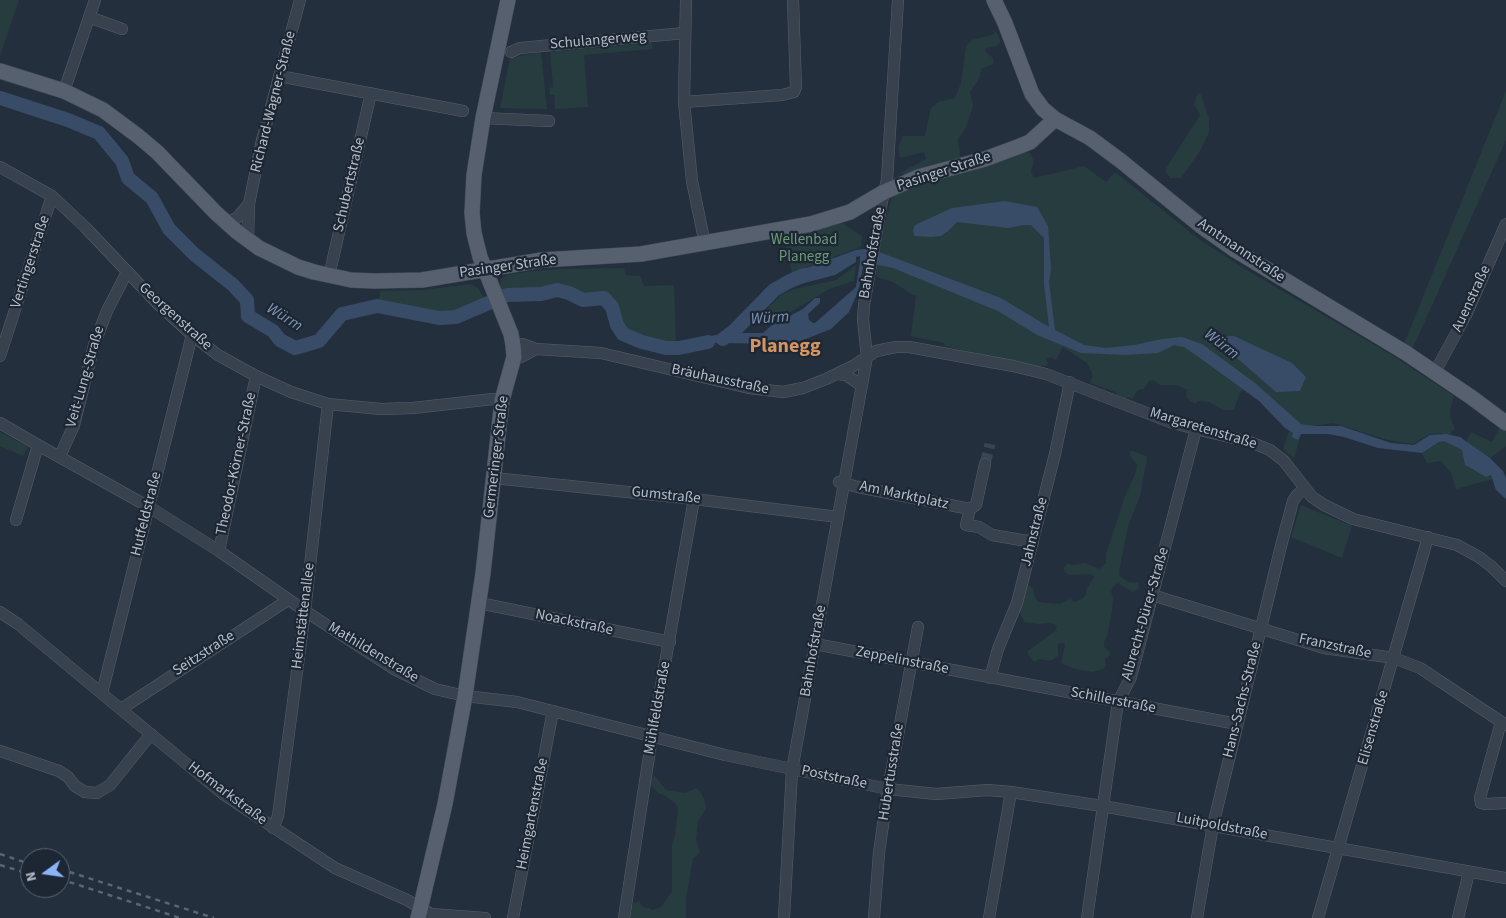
<!DOCTYPE html>
<html>
<head>
<meta charset="utf-8">
<style>
  body { margin:0 }
  #map { position:relative; width:1506px; height:918px; overflow:hidden; background:#242f3e; font-family:"Source Sans 3",sans-serif }
  canvas { display:block }
  .north { position:absolute; left:20px; top:848px; width:50px; height:50px; box-sizing:border-box; background:#1d2633; border:1px solid #59626f; border-radius:50%; rotate:256deg; font-size:14px; font-weight:700; line-height:20px; text-align:center; color:#b4bcc9 }
  .north::after { content:''; display:block; margin:auto; width:18px; height:22px; background:#8ab4f8; clip-path:polygon(50% 0,100% 100%,50% 72%,0 100%) }
</style>
</head>
<body>
<div id="map">
<canvas width="1506" height="918"></canvas>
<div class="north">N</div>
</div>
<script>
const ctx = document.querySelector('canvas').getContext('2d');
ctx.lineJoin = 'round';
function paint(path, color) { ctx.fillStyle = color; ctx.fill(path, 'evenodd'); }
const shape = rows => new Path2D(rows.map(r => 'M' + r).join(''));
function trace(path, color, width, dash) { ctx.strokeStyle = color; ctx.lineWidth = width; ctx.lineCap = dash ? 'butt' : 'round'; ctx.setLineDash(dash || []); ctx.stroke(path); }
function write(font, color, halo, rows, align = 'center') {
  ctx.font = font + ' "Source Sans 3",sans-serif'; ctx.lineWidth = 4.5; ctx.setLineDash([]); ctx.textBaseline = 'middle'; ctx.strokeStyle = halo; ctx.fillStyle = color; for (const [text, x, y, turn = 0] of rows) {
    ctx.save(); ctx.translate(x, y); ctx.rotate((+turn || 0) * Math.PI / 180); ctx.textAlign = isNaN(turn) ? turn : align; if (halo) ctx.strokeText(text, 0, 0); ctx.fillText(text, 0, 0); ctx.restore();
  }
}
const green = shape([
  [0,0,19,0,0,56],
  [996,31,1001,42,996,46,986,48,985,51,993,58,993,64,981,69,980,77,970,92,973,106,966,127,958,139,961,162,910,176,900,173,926,159,924,152,900,158,898,147,903,136,925,136,931,108,938,102,955,98,961,83,966,46,972,40,992,35],
  [652,43,652,49,584,55,588,107,555,109,554,95,550,95,549,88,553,87,550,52],
  [541,52,547,109,500,108,510,58],
  [1506,91,1506,140,1412,350,1404,344],
  [1198,93,1201,95,1204,103,1209,119,1209,132,1200,151,1181,178,1170,178,1165,170,1200,115,1194,104],
  [1022,150,1024,153,1029,152,1031,154,1034,162,1031,171,1034,178,1084,166,1106,182,1115,172,1200,240,1245,269,1392,355,1454,396,1450,410,1450,416,1455,429,1451,432,1451,435,1440,433,1430,434,1413,444,1388,440,1333,423,1305,427,1243,388,1244,389,1240,393,1234,409,1231,410,1223,410,1209,402,1199,401,1195,404,1187,398,1186,393,1188,390,1176,385,1161,385,1153,380,1149,381,1144,389,1138,390,1132,399,1128,397,1125,399,1118,396,1115,392,1090,383,1093,375,1087,363,1063,347,1056,360,1050,357,1046,360,1048,363,1046,366,1030,366,945,346,944,343,911,336,916,295,913,295,893,282,877,277,876,265,880,242,892,196,921,182],
  [842,223,862,236,861,247,792,273,783,236],
  [856,265,854,281,829,289,784,316,763,325,758,318,782,294,795,289,836,280],
  [624,268,626,275,640,276,644,286,674,285,676,342,645,339,631,332,621,326,615,304,606,295,584,296,571,288,555,287,540,290,523,290,502,293,500,286,501,279,507,275,525,272,558,269],
  [471,284,478,288,485,299,453,313,438,313,379,302,380,291,421,290],
  [1501,425,1506,430,1506,446,1490,458,1466,442,1471,432,1492,442],
  [1289,431,1301,434,1294,458,1283,449],
  [0,432,28,447,23,456,0,446],
  [1444,441,1462,450,1465,465,1486,477,1491,475,1493,479,1456,489,1451,473,1441,461,1427,463,1422,453,1439,442],
  [1133,451,1146,456,1147,460,1140,496,1128,526,1119,571,1120,576,1128,582,1138,583,1139,588,1133,592,1118,583,1114,586,1111,591,1113,599,1112,612,1107,636,1104,642,1104,647,1109,651,1110,655,1105,659,1106,666,1103,669,1092,672,1075,669,1061,663,1064,650,1065,644,1063,643,1058,644,1058,656,1054,659,1050,661,1039,659,1034,662,1028,655,1028,651,1055,631,1057,626,1051,623,1039,624,1024,622,1018,608,1023,602,1024,587,1028,585,1033,588,1035,597,1038,602,1060,604,1071,599,1074,602,1082,599,1086,595,1086,590,1094,577,1091,574,1070,575,1066,573,1063,568,1068,563,1071,565,1085,563,1099,569,1106,563,1106,554,1111,539,1124,499,1136,472,1137,464,1130,456,1130,452],
  [1301,505,1352,526,1342,558,1291,537],
  [654,775,666,790,686,793,696,788,700,791,705,801,706,808,698,822,696,840,700,852,693,859,686,899,686,918,630,918,631,905,636,902,639,901,642,906,653,910,661,907,672,891,672,845,675,835,678,809,676,804,664,795,658,793,651,785,650,782]
]);
const water = shape([
  [1005,201,1037,207,1048,226,1051,269,1049,282,1055,330,1084,345,1106,348,1134,345,1162,339,1182,337,1202,344,1255,383,1301,424,1315,426,1341,426,1391,443,1414,445,1430,435,1446,434,1460,437,1490,458,1503,471,1506,478,1506,499,1496,490,1491,475,1486,477,1465,465,1462,450,1444,441,1439,442,1422,453,1378,448,1344,437,1328,434,1301,434,1298,440,1292,437,1293,433,1285,428,1259,401,1196,355,1184,347,1174,345,1158,353,1126,355,1081,353,1037,335,998,311,966,298,893,268,864,262,858,292,849,312,831,329,793,344,714,343,698,346,690,345,696,339,726,333,763,333,772,325,803,309,815,298,820,298,820,303,808,314,809,320,813,323,815,323,856,287,860,262,860,256,856,257,856,262,835,275,789,287,786,281,787,275,856,250,865,249,882,253,1001,298,1049,327,1044,284,1044,238,1031,225,1024,225,1008,228,957,222,948,231,941,236,931,237,914,236,913,230,915,225,952,208],
  [1234,336,1292,363,1306,377,1300,391,1276,392,1222,345,1213,340,1215,337]
]);
const river = shape([
  [0,98,68,120,99,133,122,161,128,178,152,198,169,229,194,254,233,285,247,300,248,316,273,331,280,340,295,348,319,341,342,314,377,306,439,318,456,317,507,295,541,294,557,290,569,293,583,300,604,298,612,307,617,325,623,334,642,342,666,348,679,348,708,342],
  [723,339,735,330,774,290,788,282,804,275]
]);
const minorTunnel = shape([
  [985,464,990,444]
]);
const minor = shape([
  [686,0,684,102,692,181,705,244],
  [89,17,122,29],
  [511,52,520,48,685,33],
  [279,76,463,111],
  [64,91,95,0],
  [684,102,782,95,794,92,796,87,793,0],
  [483,118,549,121],
  [0,167,52,196,85,227,158,304,192,335,218,355,256,376,291,392,328,404,381,409,413,408,493,399,502,400],
  [227,223,238,217,249,204],
  [248,240,249,204,262,140,300,0],
  [329,276,371,93],
  [513,345,522,344,536,349,601,353,749,388,783,392,803,388,826,379,853,366,876,351,896,347,909,347,1013,366,1046,374,1170,422,1196,429,1250,442,1270,450,1284,461,1312,497,1324,505,1353,519,1457,545,1479,557,1492,567,1506,581],
  [0,356,52,196],
  [514,357,521,357,536,349],
  [1435,372,1466,315,1506,224],
  [838,374,846,375,862,386],
  [0,423,38,445,149,507,219,551,305,611,394,669,435,689,465,696,517,702,725,755,888,789,936,794,988,790,1011,792,1102,806,1506,878],
  [60,456,74,425,94,345,107,311,127,272],
  [985,464,976,505,970,509,966,525,979,527,992,535,1033,542],
  [494,478,694,499,838,517],
  [839,482,858,487,970,509],
  [16,520,38,445],
  [219,551,256,376],
  [1152,595,1324,648,1394,658,1420,668,1506,725],
  [479,603,670,642],
  [0,612,18,624,223,794,335,868,407,900,431,914,485,918],
  [815,644,1237,724],
  [990,678,998,649,1017,603,1055,454,1070,382],
  [102,693,192,335],
  [121,709,288,600],
  [1501,722,1480,798,1481,803,1485,804,1506,803],
  [0,751,59,771,68,777,75,786,85,792,97,793,110,785,151,734],
  [273,828,278,816,305,611,328,404],
  [513,918,553,711],
  [624,918,652,737,694,499],
  [784,918,792,770,867,357,863,320,864,305,882,201,887,180,898,0],
  [874,918,879,853,888,789,918,627],
  [989,918,1011,792],
  [1087,918,1118,702,1131,677,1196,429],
  [1197,918,1213,825,1281,546,1293,501,1297,495,1305,488],
  [1318,918,1428,537],
  [1458,918,1469,872]
]);
const major = shape([
  [994,0,1005,23,1032,94,1043,109,1055,119,1090,138,1121,161,1201,226,1235,250,1406,353,1471,397,1506,423],
  [0,71,64,91,103,110,138,136,157,152,216,213,236,231,259,248,298,267,314,272,351,280,374,281,422,280,542,260,641,254,811,224,850,212,884,192,918,177,985,159,1020,146,1030,142,1055,119],
  [418,918,445,804,465,696,483,573,502,400,514,357,513,345,511,334,480,257,474,233,472,213,474,175,483,118,508,0]
]);
const rail = shape([
  [0,854,30,864],
  [0,865,30,874],
  [60,869,214,918],
  [60,879,180,918]
]);
const streetNames = [
  ["Schulangerweg",598,41,-5],
  ["Richard-Wagner-Straße",274,102,-76],
  ["Pasinger Straße",944,172,-18],
  ["Schubertstraße",350,185,-77],
  ["Amtmannstraße",1241,251,34],
  ["Bahnhofstraße",873,253,-80],
  ["Vertingerstraße",31,262,-72],
  ["Pasinger Straße",508,267,-8],
  ["Auenstraße",1472,299,-65],
  ["Georgenstraße",175,317,42],
  ["Veit-Lung-Straße",86,377,-74],
  ["Bräuhausstraße",720,380,12],
  ["Margaretenstraße",1203,429,17],
  ["Germeringer Straße",497,457,-83],
  ["Theodor-Körner-Straße",237,464,-78],
  ["Gumstraße",666,496,6],
  ["Am Marktplatz",904,496,12],
  ["Hutfeldstraße",147,514,-76],
  ["Jahnstraße",1035,532,-76],
  ["Albrecht-Dürer-Straße",1146,614,-74],
  ["Heimstättenallee",304,616,-83],
  ["Noackstraße",574,623,12],
  ["Franzstraße",1335,647,12],
  ["Bahnhofstraße",814,651,-80],
  ["Mathildenstraße",373,653,31],
  ["Seitzstraße",204,654,-33],
  ["Zeppelinstraße",902,661,11],
  ["Hans-Sachs-Straße",1243,700,-76],
  ["Schillerstraße",1113,701,11],
  ["Mühlfeldstraße",658,708,-80],
  ["Elisenstraße",1374,728,-74],
  ["Hubertusstraße",892,772,-81],
  ["Poststraße",834,778,12],
  ["Hofmarkstraße",227,794,37],
  ["Heimgartenstraße",533,814,-79],
  ["Luitpoldstraße",1222,827,11]
];
const parkNames = [
  ["Wellenbad",804,241],
  ["Planegg",804,258]
];
const waterNames = [
  ["Würm",284,318,32],
  ["Würm",770,319,-4],
  ["Würm",1221,345,38]
];
const districtNames = [
  ["Planegg",785,348]
];
paint(green, '#263c3f');
paint(water, '#394c67');
trace(river, '#394c67', 14);
trace(minorTunnel, '#3a4453', 11, [11, 5.5]);
trace(minor, '#565f6c', 12);
trace(major, '#414a57', 16);
trace(minor, '#38414e', 11);
trace(major, '#56606e', 15);
trace(rail, '#5a6575', 2.5, [5, 5]);
write('15px', '#b4bcc9', '#1d2633', streetNames);
write('15px', '#6b9a76', '#1d2633', parkNames);
write('italic 16px', '#7c92b1', '#1d2633', waterNames);
write('bold 20px', '#d59563', '#1d2633', districtNames);
</script>
</body>
</html>
